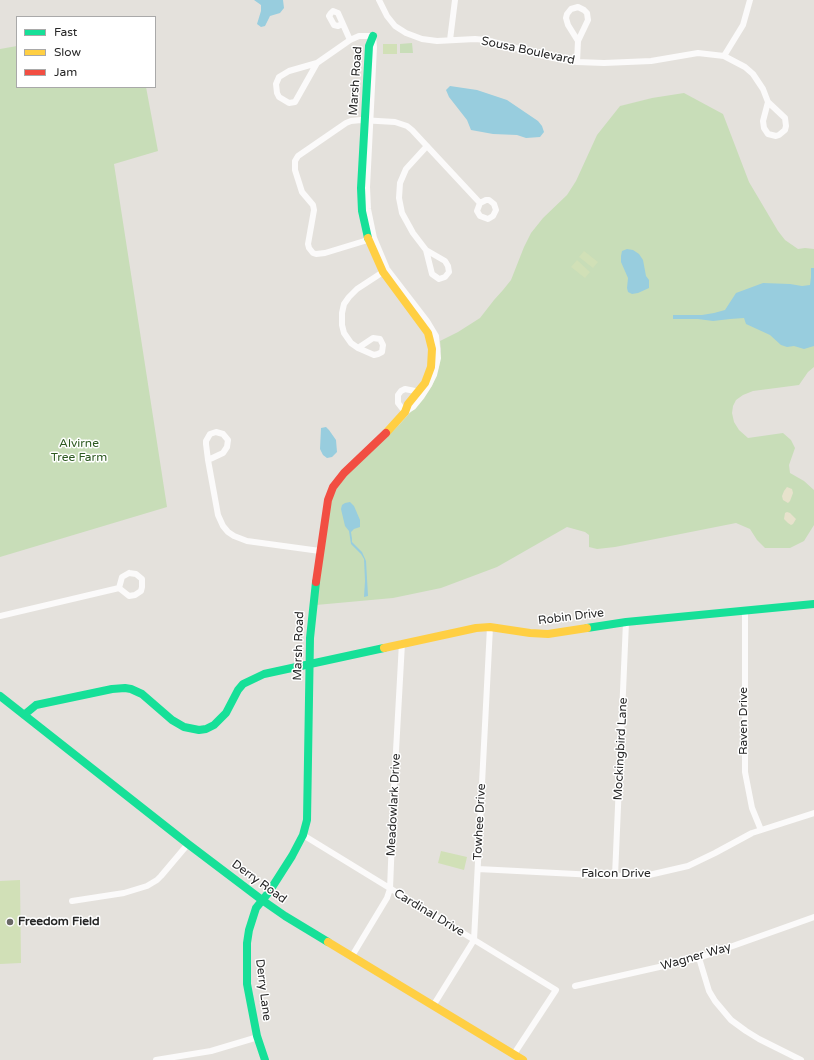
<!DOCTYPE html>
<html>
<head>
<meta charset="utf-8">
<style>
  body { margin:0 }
  #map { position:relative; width:814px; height:1060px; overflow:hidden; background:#e4e1dc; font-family:"Varela Round",sans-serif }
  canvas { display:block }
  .legend { position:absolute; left:16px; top:16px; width:140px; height:72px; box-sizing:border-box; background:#fff; border:1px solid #a9a9a9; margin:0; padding:5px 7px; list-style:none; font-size:12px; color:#272727 }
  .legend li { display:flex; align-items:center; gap:8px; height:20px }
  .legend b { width:20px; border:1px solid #a9a9a9 }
</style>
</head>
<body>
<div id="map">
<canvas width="814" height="1060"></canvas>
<ul class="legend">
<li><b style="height:5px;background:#16e098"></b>Fast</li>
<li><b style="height:5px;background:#ffcf43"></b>Slow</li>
<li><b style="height:5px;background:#f24e42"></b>Jam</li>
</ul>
</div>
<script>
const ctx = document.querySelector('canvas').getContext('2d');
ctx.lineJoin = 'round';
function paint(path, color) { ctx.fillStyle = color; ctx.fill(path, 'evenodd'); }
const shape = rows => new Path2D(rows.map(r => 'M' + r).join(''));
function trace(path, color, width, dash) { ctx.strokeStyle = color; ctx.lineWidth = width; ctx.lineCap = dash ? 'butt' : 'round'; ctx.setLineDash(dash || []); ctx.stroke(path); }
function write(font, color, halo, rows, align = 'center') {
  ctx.font = font + ' "Varela Round",sans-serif'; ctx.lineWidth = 3; ctx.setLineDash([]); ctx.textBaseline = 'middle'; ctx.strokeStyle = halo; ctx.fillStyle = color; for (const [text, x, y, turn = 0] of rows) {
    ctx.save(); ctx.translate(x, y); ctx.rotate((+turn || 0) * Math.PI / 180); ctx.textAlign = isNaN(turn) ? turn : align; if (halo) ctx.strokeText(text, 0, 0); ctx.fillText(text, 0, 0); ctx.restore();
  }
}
const green = shape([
  [412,43,413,53,400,53,400,44],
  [17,46,17,87,146,87,158,151,114,164,167,507,0,557,0,49],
  [684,93,723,114,749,182,778,231,785,240,798,249,805,248,814,249,814,367,808,372,799,385,753,391,743,395,736,400,733,406,732,413,734,422,739,430,748,438,783,433,791,440,795,448,789,465,790,473,804,481,814,490,814,525,804,541,790,548,765,548,757,540,750,529,736,523,615,547,597,549,589,547,589,535,585,532,567,527,497,567,441,588,393,598,316,605,328,509,335,489,349,473,400,424,425,396,432,386,439,367,441,349,440,341,458,332,480,318,494,300,503,290,511,280,524,247,531,233,543,218,567,195,576,181,597,135,620,106,652,98]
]);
const sand = shape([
  [787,487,792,489,793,493,790,501,788,503,783,500,782,496,784,491],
  [787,512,790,513,796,519,793,524,791,525,788,523,784,519,785,513]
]);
const pitch = shape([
  [383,44,397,44,397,54,383,54],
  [584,251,598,262,593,268,579,257],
  [577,260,590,272,585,278,571,267],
  [441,851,467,857,464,870,438,863],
  [20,880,21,963,0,964,0,881]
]);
const water = shape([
  [254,0,283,0,284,8,280,13,270,16,265,26,261,27,257,24,261,11,261,5],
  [450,86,477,90,507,100,538,121,542,126,544,132,540,137,526,138,517,135,493,134,471,130,467,120,449,97,446,90],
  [627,249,633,250,639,254,643,260,646,276,649,280,649,288,638,293,632,294,628,292,627,288,628,278,621,262,621,256,622,251],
  [811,268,814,268,814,346,804,349,794,346,787,347,781,345,770,335,746,324,744,318,730,319,713,321,698,319,673,319,673,315,702,315,714,313,725,310,736,293,763,283,790,284,802,286,810,285,811,277],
  [326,427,329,430,336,440,337,452,332,457,327,458,323,455,320,449,321,428],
  [350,502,354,506,360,520,360,527,354,529,351,532,352,539,352,542,362,552,366,561,368,596,364,597,365,581,364,559,361,554,351,544,349,531,345,526,341,509,342,505,345,503]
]);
const street = shape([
  [379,0,387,16,395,26,406,33,422,39,437,41,475,39,486,40,553,58,577,62,604,63,651,61,698,53,724,56,745,67,753,74,763,89,768,102,785,118,786,126,785,130,779,135,776,136,768,134,764,128,763,121,768,102],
  [342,24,338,26,334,25,329,16,331,13,333,11,338,13,350,40],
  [450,40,455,0],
  [724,56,743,25,750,0],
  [577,62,578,41,588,20,587,13,584,10,578,7,571,9,567,14,566,18,568,25,578,41],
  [317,63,289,71,279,77,276,84,277,93,279,97,289,103,295,102,317,63,350,40,359,36,373,36,374,47,367,187,368,209,374,238,387,269,427,321,436,336,438,358,434,375,429,385,422,396,413,407,405,412,398,403,398,395,401,391,405,389,415,391,422,396],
  [371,239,325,253,316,254,313,253,309,248,308,244,314,210,313,205,302,192,295,170,295,161,298,156,346,123,351,121,361,120,395,122,407,126,412,130,480,203,486,200,489,200,494,204,496,210,493,216,488,219,480,216,477,211,480,203],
  [426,250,432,274,439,279,445,277,449,272,448,266,445,261,426,250,413,233,402,213,399,198,400,183,406,169,427,146],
  [358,348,373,338,380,339,383,345,382,352,378,354,374,355,358,348,351,343,344,333,342,325,342,313,344,304,349,297,357,289,386,270],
  [208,460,223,453,227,447,228,440,223,434,216,432,210,434,206,441,206,444,208,460,218,515,223,526,228,532,234,536,247,541,320,551],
  [129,573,136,574,142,579,142,587,141,591,135,595,129,596,119,588,122,577,129,573],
  [745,611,745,772,752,808,761,830],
  [0,616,119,588],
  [303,835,556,990,514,1054],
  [478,869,615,876,649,875,688,866,715,853,752,833,814,813],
  [615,876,626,622],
  [72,901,124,893,147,886,157,880,161,876,188,844],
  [352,956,387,898,390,889,394,787,402,643],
  [699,958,709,991,715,1001,731,1020,746,1031,759,1039,801,1060],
  [575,986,699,958,814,917],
  [433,1006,474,940,490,627],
  [156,1060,211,1051,258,1037]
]);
const fast = shape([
  [368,238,362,211,361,188,369,46,373,36],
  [587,628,626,622,814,604],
  [0,696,188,844,262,900,285,916,328,942],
  [24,715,36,705,112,689,125,688,131,689,142,694,172,720,184,727,199,730,206,729,214,725,226,713,238,690,243,684,264,674,384,648],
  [265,1060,257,1036,247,984,247,943,249,930,256,908,269,892,292,856,303,835,307,820,310,638,316,582]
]);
const slow = shape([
  [368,238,383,272,428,333,432,349,431,367,425,383,408,404,405,412,386,433],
  [384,648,476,628,490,627,530,633,548,634,587,628],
  [328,942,523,1060]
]);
const jam = shape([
  [316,582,328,500,333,487,344,473,386,433]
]);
const markers = [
  [10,922,4,"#696866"]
];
const streetNames = [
  ["Sousa Boulevard",528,51,12],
  ["Marsh Road",356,81,-86],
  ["Robin Drive",571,617,-7],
  ["Marsh Road",299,646,-88],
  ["Raven Drive",744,721,-90],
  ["Mockingbird Lane",621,749,-87],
  ["Meadowlark Drive",394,805,-87],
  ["Towhee Drive",480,822,-87],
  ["Falcon Drive",616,874],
  ["Derry Road",259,882,36],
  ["Cardinal Drive",429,913,31],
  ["Wagner Way",696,957,-16],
  ["Derry Lane",263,990,83]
];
const parkNames = [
  ["Alvirne",79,444],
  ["Tree Farm",79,458]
];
const poiNames = [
  ["Freedom Field",18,922]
];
paint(green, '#c8ddb8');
paint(sand, '#e7e2cc');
paint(pitch, '#d1e0b7');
paint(water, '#98cdde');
trace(street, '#fbfafa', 6);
trace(fast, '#16e098', 8);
trace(slow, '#ffcf43', 8);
trace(jam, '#f24e42', 8);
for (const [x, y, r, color] of markers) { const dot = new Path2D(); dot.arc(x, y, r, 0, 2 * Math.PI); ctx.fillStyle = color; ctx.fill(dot); trace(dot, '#fff', 1.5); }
write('12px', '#272727', '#fff', streetNames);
write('12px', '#2d5921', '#fff', parkNames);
write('bold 12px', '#272727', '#fff', poiNames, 'left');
</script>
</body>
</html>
